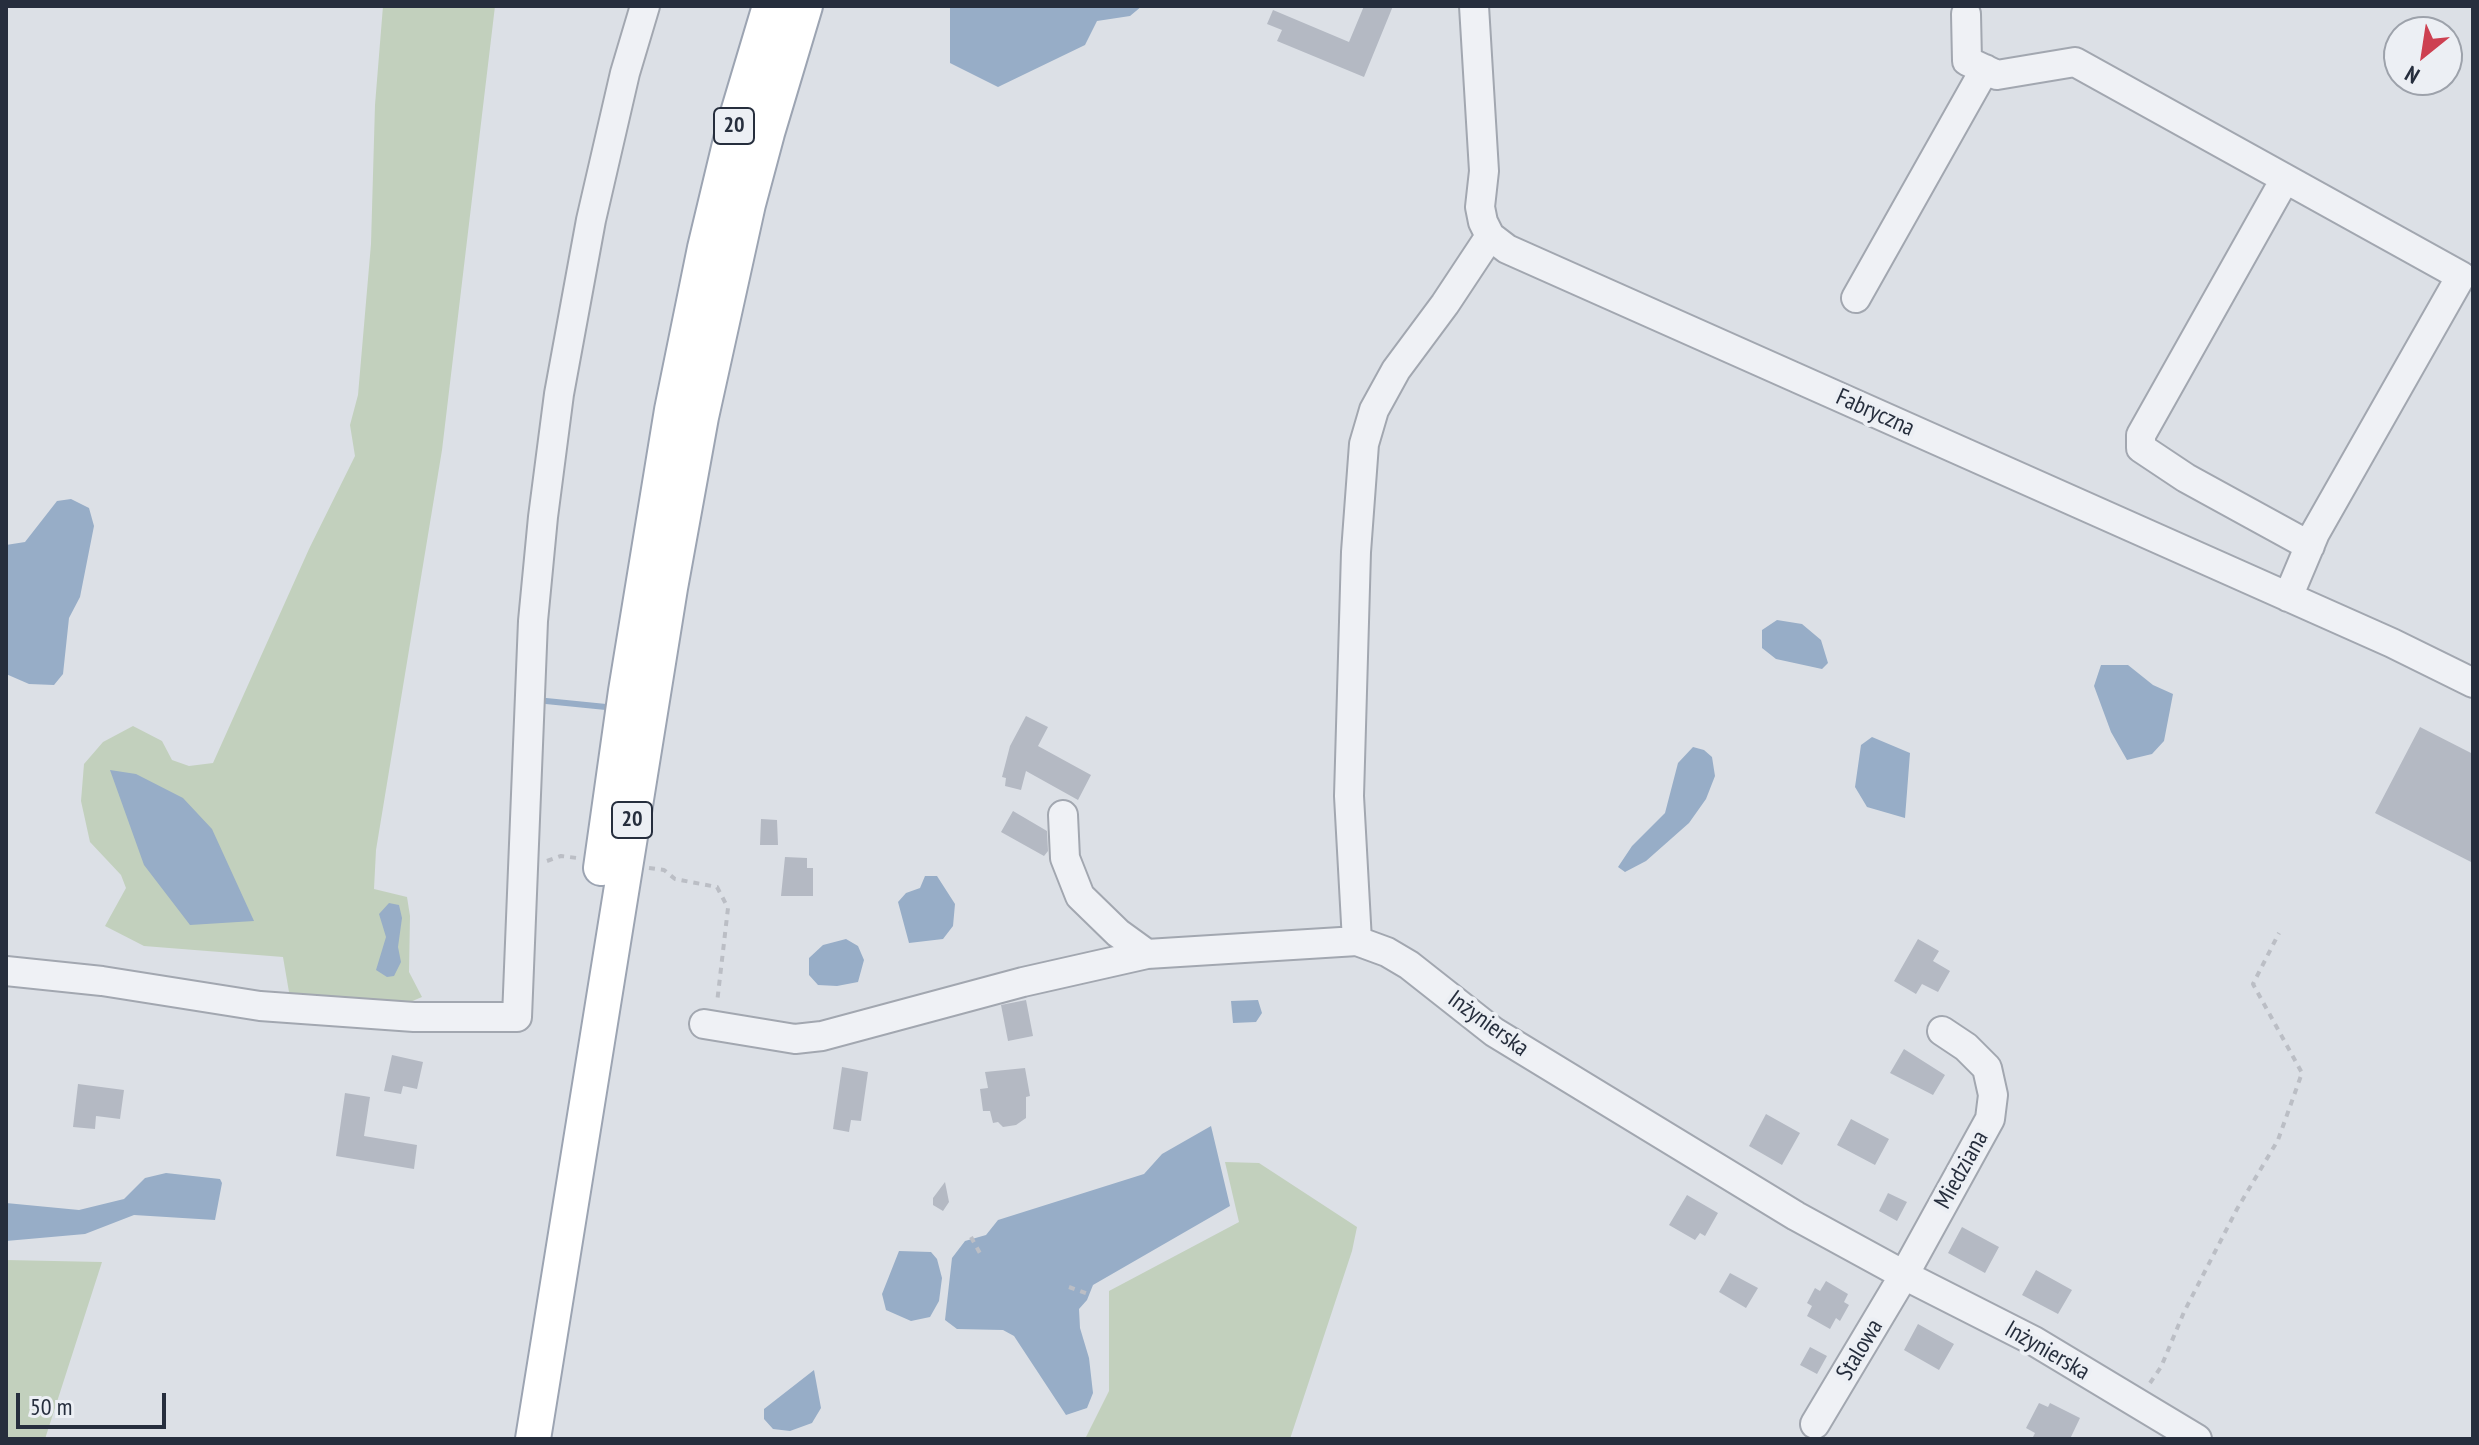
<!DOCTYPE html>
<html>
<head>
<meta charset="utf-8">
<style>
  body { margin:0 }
  #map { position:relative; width:2479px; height:1445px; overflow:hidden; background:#dce0e6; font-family:"PT Sans Narrow",sans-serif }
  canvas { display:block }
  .frame { position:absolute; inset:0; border:8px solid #262e3d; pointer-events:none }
  .north { position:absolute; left:2383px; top:16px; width:80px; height:80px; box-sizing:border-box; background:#eceff4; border:2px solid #9da2ab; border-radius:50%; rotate:210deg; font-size:22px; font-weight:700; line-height:32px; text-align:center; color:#262e3d }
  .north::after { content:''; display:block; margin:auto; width:28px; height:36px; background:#cd4051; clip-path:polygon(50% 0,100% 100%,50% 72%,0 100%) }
  .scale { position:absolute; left:16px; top:1393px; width:150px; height:36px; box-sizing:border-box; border:4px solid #262e3d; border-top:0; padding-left:10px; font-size:24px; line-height:28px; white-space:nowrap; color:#262e3d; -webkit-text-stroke:6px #eceff4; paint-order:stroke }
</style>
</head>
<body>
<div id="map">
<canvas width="2479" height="1445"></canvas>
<div class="frame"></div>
<div class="north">N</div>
<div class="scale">50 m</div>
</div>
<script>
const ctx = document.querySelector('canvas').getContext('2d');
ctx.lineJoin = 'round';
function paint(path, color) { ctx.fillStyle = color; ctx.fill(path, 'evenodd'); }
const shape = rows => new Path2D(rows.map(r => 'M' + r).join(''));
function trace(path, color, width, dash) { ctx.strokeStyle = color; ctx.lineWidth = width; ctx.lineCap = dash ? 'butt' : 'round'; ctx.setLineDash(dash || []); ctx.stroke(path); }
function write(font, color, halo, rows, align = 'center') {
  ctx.font = font + ' "PT Sans Narrow",sans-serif'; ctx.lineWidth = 8; ctx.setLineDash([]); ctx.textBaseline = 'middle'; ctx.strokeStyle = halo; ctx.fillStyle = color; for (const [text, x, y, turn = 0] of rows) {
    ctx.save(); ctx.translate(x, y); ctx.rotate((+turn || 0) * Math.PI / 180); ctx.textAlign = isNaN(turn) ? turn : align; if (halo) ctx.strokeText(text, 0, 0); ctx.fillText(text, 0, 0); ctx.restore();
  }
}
const green = shape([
  [383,6,495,6,442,450,376,850,374,889,407,897,410,916,409,972,422,997,403,1005,290,998,283,957,144,946,105,926,126,888,121,875,90,842,81,801,84,764,103,742,133,726,162,741,172,760,189,766,213,763,309,549,355,456,350,425,358,395,371,244,375,105],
  [1225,1162,1259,1163,1357,1227,1352,1251,1290,1439,1085,1439,1109,1391,1109,1291,1239,1222],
  [6,1260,102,1262,45,1439,6,1439]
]);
const water = shape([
  [950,6,1142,6,1130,16,1097,21,1085,45,998,87,950,63],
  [71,499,89,508,94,526,80,597,69,618,63,674,54,685,29,684,6,674,6,545,25,542,57,501],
  [1777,620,1802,624,1821,640,1828,663,1822,669,1776,659,1762,648,1762,630],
  [2101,665,2128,665,2153,685,2173,694,2164,741,2152,754,2127,760,2111,732,2094,686],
  [1872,737,1910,753,1905,818,1867,807,1855,787,1861,745],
  [1693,747,1704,750,1712,757,1715,776,1706,799,1689,823,1646,861,1625,872,1618,867,1632,846,1665,813,1678,763],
  [110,770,136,774,183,798,212,829,254,921,190,925,144,865],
  [925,876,937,876,955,904,953,926,943,939,909,943,898,902,906,893,920,888],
  [389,903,399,905,402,918,398,947,401,962,394,976,387,977,376,970,386,937,379,914],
  [846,939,858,946,864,960,858,982,837,986,818,985,809,975,809,958,823,945],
  [1258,1000,1262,1013,1256,1022,1233,1023,1231,1001],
  [1211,1126,1230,1206,1093,1285,1087,1300,1079,1309,1080,1328,1089,1358,1093,1393,1087,1408,1066,1415,1014,1336,1003,1330,957,1329,945,1320,952,1258,965,1241,986,1235,998,1220,1144,1174,1162,1154],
  [166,1173,220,1179,222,1183,215,1220,134,1215,85,1234,6,1241,6,1203,79,1210,124,1199,145,1178],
  [899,1251,931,1252,937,1259,942,1278,939,1301,930,1317,911,1321,886,1310,882,1294],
  [814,1370,821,1408,812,1423,790,1431,773,1429,764,1419,764,1409]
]);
const stream = shape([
  [546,701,606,707]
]);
const building = shape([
  [1364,6,1393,6,1364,77,1277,41,1282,30,1267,24,1273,10,1349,42],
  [1026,716,1048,727,1038,746,1091,775,1078,800,1026,771,1021,790,1005,786,1006,778,1002,777,1010,746],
  [2420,727,2473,754,2473,863,2375,813],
  [1013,811,1047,831,1048,851,1044,856,1001,832],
  [761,819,777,820,778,845,760,845],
  [785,857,807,858,807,868,813,868,813,896,781,896],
  [1918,939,1939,951,1933,961,1950,971,1938,992,1922,984,1916,994,1894,981],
  [1026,1000,1033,1036,1008,1041,1001,1005],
  [1904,1049,1945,1075,1933,1095,1890,1073],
  [392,1055,423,1062,417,1089,403,1086,401,1094,384,1091],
  [842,1067,868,1072,861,1121,851,1120,849,1132,833,1129],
  [1025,1068,1030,1096,1026,1097,1026,1118,1016,1125,1003,1127,998,1122,993,1123,990,1111,983,1111,980,1089,988,1088,985,1072],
  [78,1084,124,1090,120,1119,96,1116,95,1129,73,1127],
  [345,1093,370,1097,364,1136,417,1145,414,1169,336,1156],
  [1766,1114,1800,1133,1782,1165,1749,1146],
  [1851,1119,1889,1139,1875,1165,1837,1145],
  [945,1182,949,1202,943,1211,933,1205,933,1198],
  [1888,1193,1907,1202,1897,1221,1879,1211],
  [1687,1195,1718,1213,1705,1236,1700,1233,1695,1240,1669,1225],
  [1962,1227,1999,1247,1985,1273,1948,1253],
  [2036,1270,2072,1290,2058,1314,2022,1295],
  [1730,1273,1758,1288,1746,1308,1719,1292],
  [1826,1281,1848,1294,1844,1302,1849,1305,1840,1321,1836,1318,1830,1329,1807,1316,1812,1306,1807,1303,1815,1288,1820,1291],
  [1918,1324,1954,1344,1939,1370,1904,1350],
  [1810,1347,1827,1356,1817,1374,1800,1365],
  [2039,1403,2048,1407,2050,1403,2080,1418,2070,1439,2032,1439,2035,1433,2026,1428]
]);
const path = shape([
  [547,861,561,856,577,858],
  [649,868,664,870,675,879,717,887,728,908,717,1003],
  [971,1237,982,1257],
  [1069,1287,1091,1295],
  [2150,1383,2161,1367,2184,1312,2237,1209,2278,1140,2302,1073,2253,984,2279,933]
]);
const minor = shape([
  [1474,6,1484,171,1480,207,1483,222,1490,236,1507,249,2392,643,2473,683],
  [1966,14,1967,61,1997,75,2075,62,2461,276,2315,533,2288,597],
  [2285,179,2141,435,2141,448,2186,478,2310,546],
  [1856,298,1985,69],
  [1063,815,1065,858,1080,896,1118,933,1147,954],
  [1357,941,1349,796,1356,552,1364,444,1374,410,1396,370,1445,304,1490,236],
  [6,971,102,981,260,1006,414,1017,517,1017,533,621,543,517,559,394,591,220,625,73,645,6],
  [704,1024,795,1039,822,1036,1023,982,1147,954,1357,941,1387,952,1409,965,1494,1032,1796,1216,1904,1275,2034,1341,2197,1439],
  [1815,1424,1904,1275,1990,1119,1993,1095,1987,1068,1966,1047,1942,1031]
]);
const major = shape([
  [601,868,626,691,672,410,705,248,735,123,770,6],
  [533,1439,670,588,701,417,748,204,767,133,805,6]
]);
const shields = [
  [734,126,40],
  [632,820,40]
];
const shieldNames = [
  ["20",734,126],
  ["20",632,820]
];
const streetNames = [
  ["Fabryczna",1875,413,24],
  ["Inżynierska",1488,1024,36],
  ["Miedziana",1962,1170,-61],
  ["Stalowa",1860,1350,-59],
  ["Inżynierska",2047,1351,30]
];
paint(green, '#c2d0bd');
paint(water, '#97adc7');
trace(stream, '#97adc7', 6);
paint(building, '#b4b9c3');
trace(minor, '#a2a7b0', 32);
trace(major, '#9ca4b2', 38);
trace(path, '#bbbec5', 4, [6, 6]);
trace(minor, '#eff1f5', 28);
trace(major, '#fff', 34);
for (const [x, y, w] of shields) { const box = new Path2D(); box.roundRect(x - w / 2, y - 18, w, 36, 6); ctx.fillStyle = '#eceff4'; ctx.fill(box); trace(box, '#262e3d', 2); }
write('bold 22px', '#262e3d', null, shieldNames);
write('24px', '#262e3d', '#eceff4', streetNames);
</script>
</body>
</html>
